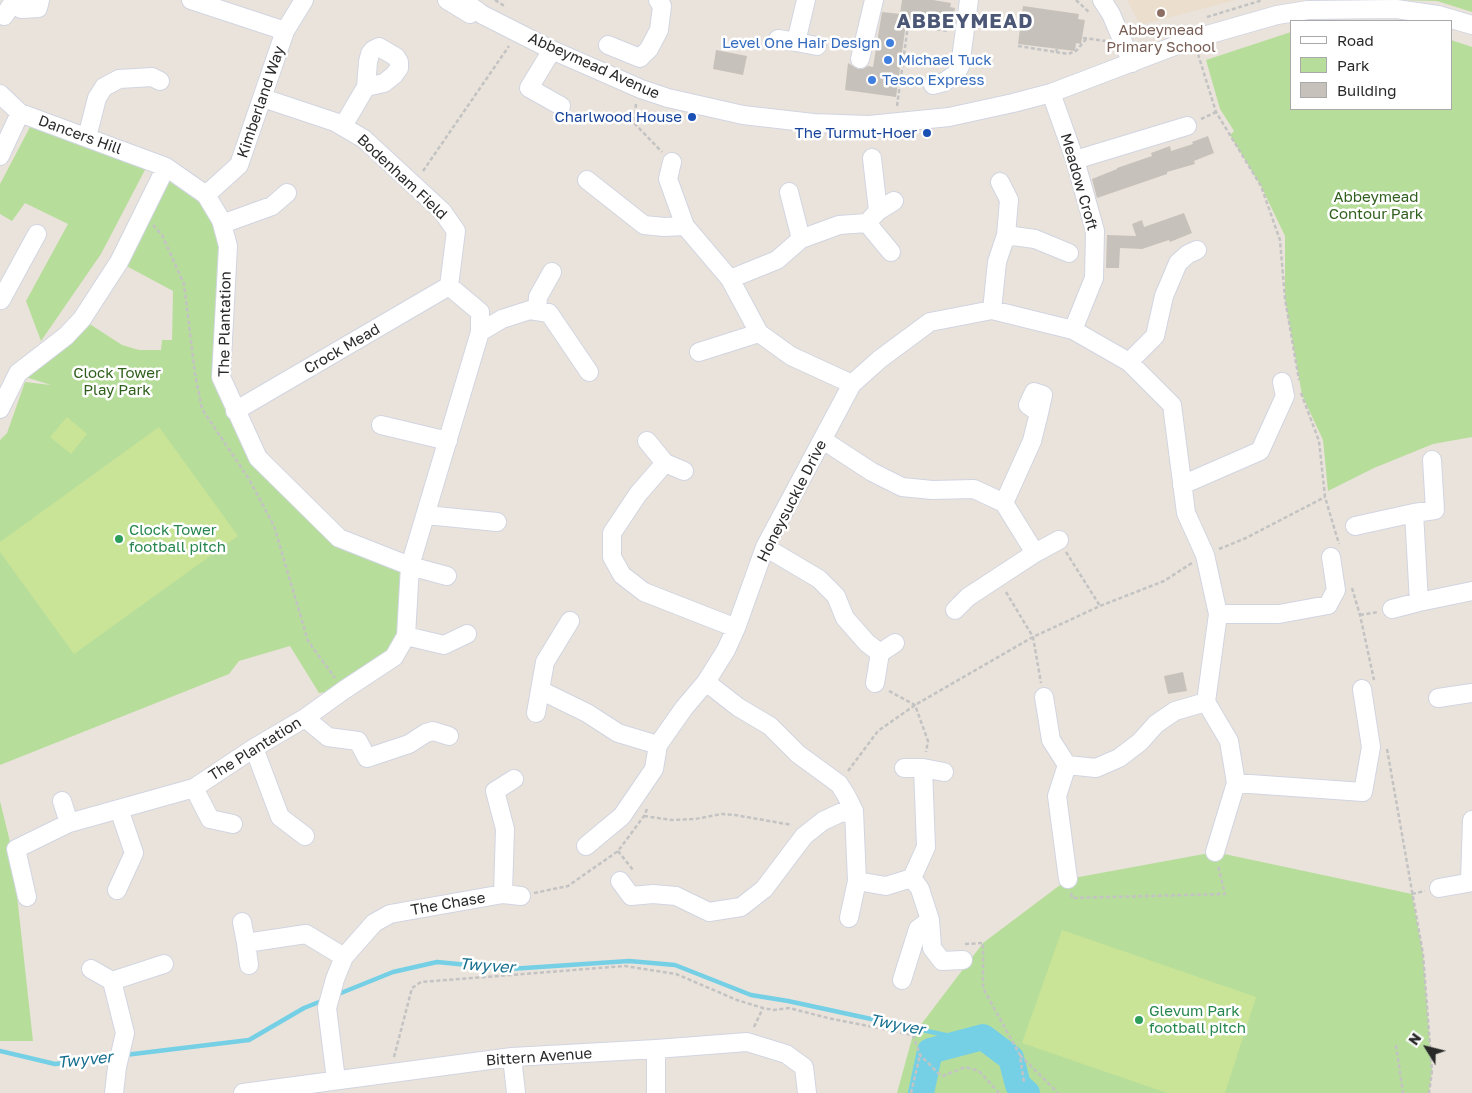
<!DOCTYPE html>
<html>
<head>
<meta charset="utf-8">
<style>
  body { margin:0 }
  #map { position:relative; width:1472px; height:1093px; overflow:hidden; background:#eae3db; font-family:"Golos Text",sans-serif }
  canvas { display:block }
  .legend { position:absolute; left:1290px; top:20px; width:162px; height:90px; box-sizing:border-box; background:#fff; border:1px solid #a9a9a9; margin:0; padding:6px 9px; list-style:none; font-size:15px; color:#292929 }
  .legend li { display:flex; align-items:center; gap:10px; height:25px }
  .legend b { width:25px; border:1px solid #a9a9a9 }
  .north { position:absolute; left:1402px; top:1023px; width:50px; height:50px; -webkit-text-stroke:4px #fff; paint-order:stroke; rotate:306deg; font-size:14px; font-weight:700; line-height:20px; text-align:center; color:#292929 }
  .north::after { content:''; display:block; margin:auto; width:18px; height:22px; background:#292929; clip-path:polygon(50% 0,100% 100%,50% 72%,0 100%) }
</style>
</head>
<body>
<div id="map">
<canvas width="1472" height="1093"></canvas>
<ul class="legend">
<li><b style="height:6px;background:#fff"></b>Road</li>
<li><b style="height:14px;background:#b7dd9b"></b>Park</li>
<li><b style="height:14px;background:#c6c1ba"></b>Building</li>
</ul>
<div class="north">N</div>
</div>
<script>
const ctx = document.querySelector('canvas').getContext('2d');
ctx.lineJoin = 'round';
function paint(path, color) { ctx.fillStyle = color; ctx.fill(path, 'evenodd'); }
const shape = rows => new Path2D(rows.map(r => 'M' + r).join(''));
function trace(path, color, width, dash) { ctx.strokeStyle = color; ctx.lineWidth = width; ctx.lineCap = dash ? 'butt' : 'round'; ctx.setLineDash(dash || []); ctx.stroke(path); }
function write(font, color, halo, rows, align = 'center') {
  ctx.font = font + ' "Golos Text",sans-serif'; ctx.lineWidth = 5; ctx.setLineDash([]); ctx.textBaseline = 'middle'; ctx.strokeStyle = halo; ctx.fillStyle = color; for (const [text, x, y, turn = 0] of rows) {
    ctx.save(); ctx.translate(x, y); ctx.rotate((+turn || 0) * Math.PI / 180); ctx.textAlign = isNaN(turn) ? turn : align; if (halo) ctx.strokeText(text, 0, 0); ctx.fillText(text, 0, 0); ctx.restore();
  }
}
const education = shape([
  [1127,0,1236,0,1140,25]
]);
const green = shape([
  [1398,0,1472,0,1472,12,1437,1],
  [1291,32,1291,109,1451,109,1451,40,1472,47,1472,437,1433,444,1374,468,1328,491,1323,440,1302,395,1285,299,1285,236,1261,186,1230,135,1234,131,1220,109,1206,60],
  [30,127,146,168,101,254,41,341,26,301,68,224,25,203,12,221,0,214,0,184],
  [166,167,221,220,221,377,258,458,339,538,410,566,406,636,344,690,319,693,290,646,239,661,229,674,0,765,0,440,7,433,25,382,51,385,22,376,82,319,122,345,139,350,161,350,162,340,172,340,173,291,119,262],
  [0,801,12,850,33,1041,0,1041],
  [1215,852,1412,894,1423,954,1432,1071,1429,1093,897,1093,913,1035,983,943,1068,879]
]);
const pitch = shape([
  [67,417,87,434,71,454,50,437],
  [159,427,238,536,74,654,0,552,0,542],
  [1062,930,1256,997,1225,1093,1167,1093,1022,1043]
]);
const stream = shape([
  [336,995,393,972,437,962,510,969,629,961,675,965,751,995,788,1001,950,1036,983,1037],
  [0,1051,55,1064,115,1057],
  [125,1055,249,1040,304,1008,324,1000]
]);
const river = shape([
  [921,1093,930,1051,983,1037,1011,1058,1018,1085,1027,1093]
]);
const building = shape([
  [902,0,933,0,951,3,950,7,955,8,954,14,956,15,954,29,906,23,896,97,845,90,848,63,858,69,863,69,868,66,873,67,882,12,900,14],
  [1023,6,1079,14,1078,19,1085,20,1081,44,1076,43,1075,51,1018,44],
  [716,50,747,56,743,75,713,69],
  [1208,136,1214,153,1194,161,1195,164,1167,172,1167,174,1097,198,1092,179,1117,169,1117,168,1152,156,1151,153,1170,146,1171,151,1193,144,1192,142],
  [1184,213,1192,233,1170,242,1169,240,1142,249,1120,248,1119,268,1106,268,1107,235,1136,236,1132,224,1142,220,1144,227],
  [1183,672,1187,691,1168,694,1164,676]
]);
const path = shape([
  [495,0,506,7],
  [1076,0,1090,13],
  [1207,17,1263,0],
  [1135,30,1141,34,1147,34,1180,26],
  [1083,38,1106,41],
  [1018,46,1056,52,1057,49],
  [1056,52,1068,54,1076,51,1087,38],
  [1198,54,1216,112,1261,186,1280,240,1285,299,1299,380],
  [636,104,634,123,662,152],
  [897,106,908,25,948,31],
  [1201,119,1216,112],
  [423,171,509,46],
  [153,225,162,235,184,284,195,374,202,409,249,479,274,526,308,641,335,678],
  [1301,393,1319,441,1325,497,1339,544],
  [1219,549,1246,538,1325,497],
  [1066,552,1100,606],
  [1352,588,1360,615,1374,680],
  [1006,592,1033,637,1041,683],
  [1360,615,1378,612],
  [889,691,915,705,928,741,926,752],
  [1387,749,1423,954,1432,1071,1429,1093],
  [848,771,878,731,915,705,1033,637,1100,606,1164,581,1192,563],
  [644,816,672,820,695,819,722,814,735,815,792,825],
  [618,851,633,870],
  [534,893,568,886,618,851,644,816,647,809],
  [1071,893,1072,898,1225,894,1218,866],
  [1412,894,1425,891],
  [965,944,983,943,983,988,1020,1055,1024,1083],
  [754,1027,763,1008],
  [1396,1045,1403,1093],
  [1020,1055,1058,1093],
  [394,1057,412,988,421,982,625,966,676,974,737,1000,763,1008,774,1010,789,1008,828,1018,913,1035,920,1055,938,1073,943,1076,965,1067,979,1071,999,1093],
  [911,1093,920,1055]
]);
const minor = shape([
  [191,0,285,31],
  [447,0,470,14],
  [462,0,483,15,552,50,641,89,668,98,743,115,813,123,869,125,949,117,1013,103,1051,93,1193,39,1277,15,1308,10,1396,9,1438,15,1472,25],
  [1102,0,1111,14,1132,63],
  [4,16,12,4,21,9,38,8,40,0],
  [778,39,796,42,806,0],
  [796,42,817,46],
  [608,45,640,58,649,49,659,30,662,6,658,0],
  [552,50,529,88,561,106],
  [860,59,874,0],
  [933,85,944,82,956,74,960,66,969,0],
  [1051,93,1075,160,1095,231,1094,278,1073,330],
  [0,94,20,113,166,167,206,195,221,220,228,246,221,377,258,458,339,538,410,566,447,576],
  [263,98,335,122,364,139,442,211,456,231,449,286],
  [343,126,366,87,368,62,370,54,373,50,379,47,396,57,399,62,399,68,394,75,384,83,366,87],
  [87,137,97,98,104,87,119,79,152,77,160,81],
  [0,156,20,113],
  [872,158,878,211],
  [1075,160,1187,126],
  [672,162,668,179,685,226,730,279],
  [587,180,644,225,664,227,685,226],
  [789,192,801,239],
  [206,195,239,165,285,31,304,0],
  [867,223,891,252],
  [222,224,272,206,287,193],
  [1006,235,1035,239,1069,253],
  [1,300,37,234],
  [992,310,997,262,1006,235,1009,200,1000,182],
  [537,311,538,297,552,272],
  [480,332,502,319,530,310,549,313,589,372],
  [699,352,759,333],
  [1129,362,1155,336,1164,296,1178,263,1188,254,1197,250],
  [852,384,791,356,759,333,730,279,777,260,801,239,839,225,867,223,878,211,894,201],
  [0,409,18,373,66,336,82,319,119,262,166,167],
  [235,411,449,286],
  [381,425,448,441],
  [823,440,872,472,902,487,932,490,974,489,1004,503,1035,553,968,597,955,610],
  [647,441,665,463,638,494,612,533,612,557,622,575,644,592,736,628],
  [665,463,684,471],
  [1182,485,1260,451,1285,396,1282,382],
  [1004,503,1032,441,1039,413,1043,395,1034,392,1028,405,1039,413],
  [426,515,497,522],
  [1355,526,1414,513],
  [765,547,819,579,836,596,845,618,867,643,880,653,875,683],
  [1035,553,1059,540],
  [1419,602,1414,513,1435,510,1432,460],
  [1392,609,1419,602,1472,591],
  [1218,614,1279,614,1328,605,1336,590,1331,557],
  [570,621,545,662,540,690,587,713,618,733,658,745],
  [406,636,444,645,467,634],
  [880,653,895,643],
  [706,682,738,707,770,726,798,754,839,784,846,795,854,811,857,881,849,918],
  [1044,697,1051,740,1067,765],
  [1438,698,1472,693],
  [536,713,540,690],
  [305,718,328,737,358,741,367,758,409,744,426,733,433,731,449,736],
  [254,748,280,817,305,836],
  [904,768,923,768],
  [1236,783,1363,792,1371,747,1362,689],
  [194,788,210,819,233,824],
  [62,801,69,823],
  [586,846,622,816,654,769,658,745,684,708,706,682,726,650,736,628,765,547,852,384,880,359,930,322,992,310,1073,330,1129,362,1172,405,1186,513,1205,555,1218,614,1206,702,1229,741,1236,783,1215,852],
  [912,878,920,889,930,920,932,948,942,961,963,960],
  [1068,879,1057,796,1067,765,1096,768,1119,758,1140,742,1156,724,1175,711,1206,702],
  [620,881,631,896,653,894,676,896,709,912,741,907,764,889,804,836,823,821,840,813,854,811],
  [857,881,886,886,912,878,926,847,923,768,944,772],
  [1470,881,1472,820],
  [1439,888,1472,882],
  [117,890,134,853,119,809],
  [503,894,521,896],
  [27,897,16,849,69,823,194,788,254,748,305,718,344,690,394,657,406,636,410,566,480,332,480,312,449,286],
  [242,922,246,943],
  [249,965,246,943,306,934,344,957],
  [91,969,112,981],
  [902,980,918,929,930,920],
  [656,1049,656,1093],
  [512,1057,516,1093],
  [336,1080,327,1008,335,979,344,957,374,923,390,914,503,894,505,829,495,791,514,779],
  [114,1093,117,1067,125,1033,112,981,164,964],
  [243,1093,512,1057,656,1049,747,1042,786,1054,804,1067,807,1093]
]);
const markers = [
  [1161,13,5,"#8d6e63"],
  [890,43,5,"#3f7fe0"],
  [888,60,5,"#3f7fe0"],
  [872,80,5,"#3f7fe0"],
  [692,117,5,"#1a4fb4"],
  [927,133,5,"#1a4fb4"],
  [119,539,5,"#2e9e5b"],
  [1139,1020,5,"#2e9e5b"]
];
const educationNames = [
  ["Abbeymead",1161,30],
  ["Primary School",1161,47]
];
const shopNames = [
  ["Level One Hair Design",880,43,"right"],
  ["Michael Tuck",898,60],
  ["Tesco Express",882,80]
];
const streetNames = [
  ["Abbeymead Avenue",594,66,24],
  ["Kimberland Way",261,102,-71],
  ["Dancers Hill",80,135,20],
  ["Bodenham Field",402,177,43],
  ["Meadow Croft",1079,182,74],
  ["The Plantation",225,324,-89],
  ["Crock Mead",342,349,-30],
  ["Honeysuckle Drive",792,501,-63],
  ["The Plantation",255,749,-32],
  ["The Chase",448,904,-10],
  ["Bittern Avenue",539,1057,-4]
];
const transitNames = [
  ["Charlwood House",682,117],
  ["The Turmut-Hoer",917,133]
];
const parkNames = [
  ["Abbeymead",1376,197],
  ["Contour Park",1376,214],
  ["Clock Tower",117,373],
  ["Play Park",117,390]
];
const leisureNames = [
  ["Clock Tower",129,530],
  ["football pitch",129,547],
  ["Glevum Park",1149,1011],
  ["football pitch",1149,1028]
];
const waterNames = [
  ["Twyver",487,966,4],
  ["Twyver",897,1025,11],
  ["Twyver",85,1060,-6]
];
const districtNames = [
  ["ABBEYMEAD",965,22]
];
paint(education, '#ebdecc');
paint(green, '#b7dd9b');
paint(pitch, '#c9e497');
trace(stream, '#75d0e6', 4.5);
trace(river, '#75d0e6', 26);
paint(building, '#c6c1ba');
trace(minor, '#d1d5e1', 20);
trace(path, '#c3c3c3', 2.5, [4, 2.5]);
trace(minor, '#fff', 18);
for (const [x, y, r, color] of markers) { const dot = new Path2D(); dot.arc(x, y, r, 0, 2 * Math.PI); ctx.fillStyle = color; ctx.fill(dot); trace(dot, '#fff', 2); }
write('15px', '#785e54', '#fff', educationNames);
write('15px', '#366cbe', '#fff', shopNames, 'left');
write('15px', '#292929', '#fff', streetNames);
write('15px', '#164399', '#fff', transitNames, 'right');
write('15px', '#31601e', '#fff', parkNames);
write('15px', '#27864d', '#fff', leisureNames, 'left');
write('italic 16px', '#166f8f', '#fff', waterNames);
ctx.letterSpacing = '1px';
write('bold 20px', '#4c5776', '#fff', districtNames);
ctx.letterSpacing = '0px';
</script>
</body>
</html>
